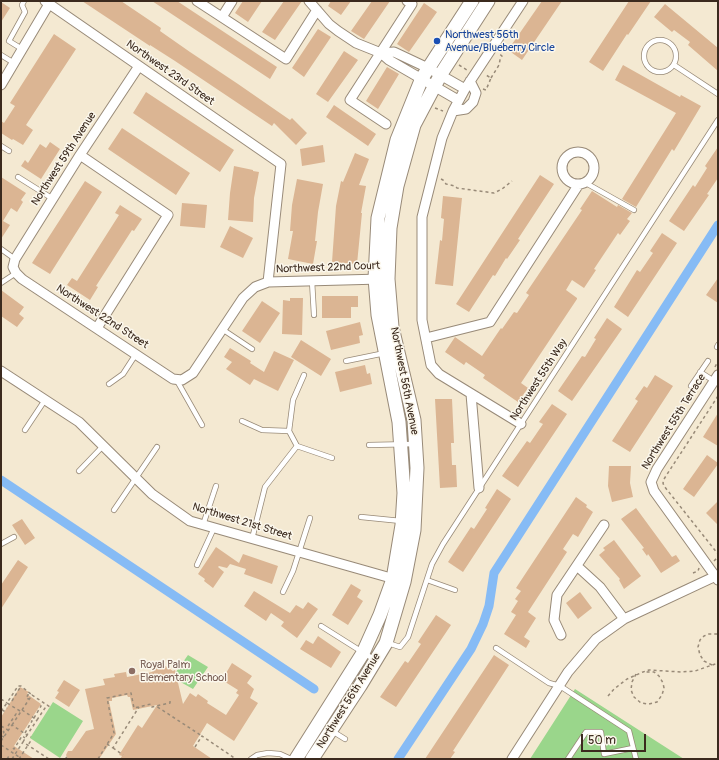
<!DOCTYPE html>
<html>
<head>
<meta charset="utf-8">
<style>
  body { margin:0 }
  #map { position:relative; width:719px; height:760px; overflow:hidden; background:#f4e9d2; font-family:Pangolin,sans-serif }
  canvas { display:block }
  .frame { position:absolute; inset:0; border:2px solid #3b2a1e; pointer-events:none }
  .scale { position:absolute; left:581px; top:734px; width:65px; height:18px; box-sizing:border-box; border:2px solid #3b2a1e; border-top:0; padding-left:5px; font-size:12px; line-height:14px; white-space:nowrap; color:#3b2a1e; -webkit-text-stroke:3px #fbf7ec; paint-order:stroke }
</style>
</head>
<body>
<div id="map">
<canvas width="719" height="760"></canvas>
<div class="frame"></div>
<div class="scale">50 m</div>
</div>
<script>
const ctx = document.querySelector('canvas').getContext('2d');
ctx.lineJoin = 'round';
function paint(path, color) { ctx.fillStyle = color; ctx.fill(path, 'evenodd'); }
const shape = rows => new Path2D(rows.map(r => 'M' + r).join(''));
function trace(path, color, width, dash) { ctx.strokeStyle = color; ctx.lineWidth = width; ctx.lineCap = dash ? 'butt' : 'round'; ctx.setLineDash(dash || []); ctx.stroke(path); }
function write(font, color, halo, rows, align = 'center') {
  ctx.font = font + ' Pangolin,sans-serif'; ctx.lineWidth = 3; ctx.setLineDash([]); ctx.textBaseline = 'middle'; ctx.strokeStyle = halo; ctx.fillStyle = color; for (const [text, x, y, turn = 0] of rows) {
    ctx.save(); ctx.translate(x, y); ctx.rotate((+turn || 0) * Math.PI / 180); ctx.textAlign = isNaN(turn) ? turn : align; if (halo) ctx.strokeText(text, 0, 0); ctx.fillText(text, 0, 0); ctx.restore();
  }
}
const green = shape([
  [188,655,208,667,193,689,177,680,176,672],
  [575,689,684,759,530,759],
  [53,702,83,721,60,758,30,738]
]);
const canal = shape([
  [1,480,314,689],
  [398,759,471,649,483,624,489,606,494,573,718,225]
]);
const building = shape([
  [82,1,121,1,161,28,160,31,190,52,238,84,290,120,292,118,307,133,296,145,274,123,272,126,175,61,150,45,150,46],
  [152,1,177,1,277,67,270,79],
  [243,1,262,1,248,22,235,13],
  [284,1,302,1,275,40,262,32],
  [331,1,351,1,341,15,328,6],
  [372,1,390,1,364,39,351,31],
  [542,1,562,1,522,60,508,50],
  [629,1,651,1,628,35,627,34,603,71,589,62],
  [1,2,10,8,1,22],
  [424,3,437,12,409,52,397,44],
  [665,4,718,48,718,71,688,45,690,42,674,30,672,32,654,17],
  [318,29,331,37,304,77,292,68],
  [54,34,76,49,26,125,33,130,23,145,13,139,12,140,1,133,1,121,4,123,15,106,10,103],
  [344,51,358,60,328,102,316,94],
  [623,65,680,97,681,95,701,106,674,151,672,149,636,207,622,199,676,113,615,80],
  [387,67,399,74,378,109,366,101],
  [146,92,234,150,220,172,133,113],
  [334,105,376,134,368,146,326,117],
  [122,128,190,173,176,195,108,149],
  [50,142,60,149,41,179,21,166,25,160,28,163,40,144,46,148],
  [323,145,325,162,302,166,300,149],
  [718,147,718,178,707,194,709,195,684,231,669,221,693,185,695,187,707,168,705,166],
  [355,153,369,159,359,185,366,186,361,213,362,213,357,264,332,262,336,206,341,181,343,182],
  [234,166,253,170,253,171,259,172,254,198,253,222,228,220,230,193],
  [540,175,554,184,518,239,520,240,507,259,506,258,495,276,493,275,469,312,456,304],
  [1,177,26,193,21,200,23,202,17,212,11,208,3,221,10,225,1,239],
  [297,179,323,184,318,212,315,241,317,241,313,264,288,259,293,231,290,231,292,205],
  [85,181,102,192,50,274,32,263],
  [592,191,617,207,618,205,632,213,627,219,630,221,620,235,618,233,594,269,596,270,584,288,572,280,566,290,577,298,577,299,521,383,528,388,518,402,483,378,485,375,466,362,464,365,445,352,455,337,482,356,501,328,502,329,514,312,517,313,529,295,526,293,582,210,580,209],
  [443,196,462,198,453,286,435,284,440,240,442,241,444,219,441,218],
  [182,203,207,205,205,228,180,226],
  [120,205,142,219,134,231,132,230,96,286,98,287,90,300,67,285,72,278,77,281,119,215,115,213],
  [230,226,253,238,243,258,220,247],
  [662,233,677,243,628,317,614,307,637,270,640,272,653,253,650,251],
  [718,278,718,303,706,295],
  [1,290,24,307,19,314,24,318,17,327,1,316],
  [322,296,358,296,358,307,351,307,351,318,322,318],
  [290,298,303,298,302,335,282,334,283,300,290,301],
  [262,301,280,313,260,343,242,331],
  [607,318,622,329,572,401,558,391,582,356,585,357,596,339,594,338],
  [360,322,363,335,359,336,360,343,331,350,326,331],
  [301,340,331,359,321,376,291,357],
  [230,348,251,361,250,363,264,372,274,351,294,360,278,391,254,379,250,385,226,369,232,362,224,357],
  [365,365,367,374,370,373,372,384,340,392,335,372],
  [655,375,673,386,630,452,612,441,638,401,635,399,644,386,647,388],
  [435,399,452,399,454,443,451,443,452,465,456,465,457,487,440,488],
  [552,404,567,414,518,487,502,476,527,441,530,443,543,424,539,422],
  [718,413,718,446,703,437],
  [707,455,718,463,718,464,694,497,683,489],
  [609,466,631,466,630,483,633,497,612,502,608,486],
  [497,489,511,499,463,572,448,562,471,527,474,529,487,509,485,508],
  [576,497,587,505,586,507,593,512,578,537,573,534,563,549,567,552,528,612,536,618,524,637,530,641,526,648,504,634,516,615,511,612,518,601,515,599,521,591,516,588],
  [718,501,718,525,706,513],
  [636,508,672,557,676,555,680,561,661,573,648,554,647,556,642,549,644,548,621,519],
  [22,519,35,538,25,545,12,525],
  [614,540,641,576,624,589,619,580,620,579,599,555,605,550,603,548],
  [216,547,239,563,243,554,278,566,272,584,244,574,246,569,230,564,227,568,219,566,218,567,224,572,213,588,204,581,205,579,198,574],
  [18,560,28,567,1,609,1,585],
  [351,584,361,590,357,597,363,601,348,625,332,615],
  [254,591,290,613,296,605,303,609,308,602,318,609,297,638,281,626,284,622,271,613,266,621,244,606],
  [580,592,592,608,578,619,566,603],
  [436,615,451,625,396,707,380,697,405,661,408,663,421,644,418,642],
  [318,636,341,652,331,668,300,649,306,640,313,644],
  [494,655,509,665,453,751,455,752,450,759,425,759],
  [159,662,173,671,175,670,183,704,190,693,196,697,198,694,208,701,207,703,226,715,239,695,236,693,238,690,222,680,232,663,252,676,247,683,254,689,250,698,258,703,234,741,207,723,193,746,212,759,120,759,122,756,119,755,138,725,142,728,157,705,133,710,130,697,128,697,127,695,112,698,112,701,109,701,116,734,99,759,68,759,66,755,68,751,72,751,86,731,94,729,85,689,105,685,103,679,115,677,114,674,126,672,127,677,152,672],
  [64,680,80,690,69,707,55,698,59,692,57,691],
  [20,687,29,692,27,694,41,704,14,746,34,759,1,759,1,717]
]);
const path = shape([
  [459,65,467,70],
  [491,78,499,65,500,60,502,56,498,53],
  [483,89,486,90,491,78,486,75],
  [435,108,443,111],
  [441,179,443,180,446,184,455,186,457,188,494,193,502,189,512,181],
  [715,367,718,361],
  [718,396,664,479,663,483,664,486,718,554],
  [1,556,1,550],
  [714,561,718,557],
  [693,573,698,571,699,568],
  [712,665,704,661,700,655,698,647,700,640,704,636,709,634,718,634],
  [636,674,632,682,631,690,634,697,641,703,649,704,657,702,662,695,664,688,663,683,659,676,654,672,645,672],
  [28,694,28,695,26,698,29,699],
  [608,696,614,689,627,679,643,672,649,670,681,672,695,671,718,663],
  [1,699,7,703],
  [12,701,21,686],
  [170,701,170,703,156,706,202,736],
  [2,710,4,711,7,708],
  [22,710,37,720,47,705],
  [1,711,7,703],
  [20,711,7,703,18,686,21,686,32,695],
  [34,718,41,706,40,706],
  [12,725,32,695,50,707],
  [1,726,8,730],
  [8,726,16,714,18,715],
  [3,731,4,732,2,736,4,737],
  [25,733,32,721,31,721],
  [1,741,12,725,27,735,37,720],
  [23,742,27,735,31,737],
  [107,744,113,748,139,707],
  [1,745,22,759],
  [195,747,202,736,236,759],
  [13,748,14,749,22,736,25,738],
  [113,748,123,755],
  [7,759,9,756,8,756],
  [12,759,23,742,49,759],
  [19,759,32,739],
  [65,759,67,757],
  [98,759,114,733,107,698,131,693,134,708,151,704,152,707,156,706]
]);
const lane = shape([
  '644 56a16 16 0 1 1 32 0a16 16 0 1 1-32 0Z',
  [22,49,9,41,25,12,22,5,24,1],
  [1,55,14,63],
  [674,65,718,94],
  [1,146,9,151],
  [18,177,53,199],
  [584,182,634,210],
  [1,249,15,259],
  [312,281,314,315],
  [1,283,16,273],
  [222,329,252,349],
  [717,347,718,345],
  [346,361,385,353],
  [700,372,714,381],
  [176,379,202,425],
  [109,384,123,374,136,354],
  [691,386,708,361],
  [242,421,262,430,289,431,297,446,332,458],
  [25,430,45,400],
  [289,431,293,400,304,375],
  [369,445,415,444],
  [79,471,103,446],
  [114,510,157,447],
  [361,517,401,521],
  [203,525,216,486],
  [252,539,265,487,297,446],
  [1,544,14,537],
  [197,565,214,528],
  [427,580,455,590],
  [283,592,293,571,310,518],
  [321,626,375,660],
  [388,643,400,647,408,637,432,564,443,544,718,120],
  [496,648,549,683,560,686,629,731,636,759],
  [332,731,345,739],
  [251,759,257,755,268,753,280,754,291,759],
  [568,759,586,732,601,732,604,754,633,748]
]);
const street = shape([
  [45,1,281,164,268,282],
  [197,1,286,59,317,10],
  [309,1,329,24,338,31,356,43,381,53,389,60,458,100],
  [222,17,232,1],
  [381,53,394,52,428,68,465,89],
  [139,66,80,155,15,259,13,267,16,273,22,279,173,379,182,380,193,373,243,298,255,287,268,282,381,279],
  [1,85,49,4],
  [453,111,466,109,473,102,476,93,470,81],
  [386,124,350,100,412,4,407,1],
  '562 168a16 16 0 1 1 32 0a16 16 0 1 1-32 0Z',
  [80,155,168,215,97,328],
  [426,338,490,322,579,184],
  [1,371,79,422,152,494,190,521,398,580],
  [718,375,657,469,651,482,654,491,718,580],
  [471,394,479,488],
  [521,424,439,374,431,365,422,320,422,217,442,138,453,111,465,89,523,1],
  [577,566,600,587,624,619],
  [561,635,554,620,557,595,604,525],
  [512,759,568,672,596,639,624,619,718,575]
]);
const secondary = shape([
  [296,759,363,653,380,615,393,579,402,525,404,493,399,422,378,315,375,278,378,218,397,140,422,78,472,1],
  [312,759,360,686,386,643,404,582,414,530,417,468,414,420,392,327,388,279,390,228,397,186,414,125,441,74,488,1]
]);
const markers = [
  [437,41,4,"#1a4fb4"],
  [132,671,4,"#8d6e63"]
];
const transitNames = [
  ["Northwest 56th",445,35],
  ["Avenue/Blueberry Circle",445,48]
];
const streetNames = [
  ["Northwest 23rd Street",170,73,35],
  ["Northwest 59th Avenue",64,159,-57],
  ["Northwest 22nd Court",328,268,-2],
  ["Northwest 22nd Street",102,317,33],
  ["Northwest 55th Way",539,380,-57],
  ["Northwest 56th Avenue",404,381,79],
  ["Northwest 55th Terrace",674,422,-58],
  ["Northwest 21st Street",242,522,17],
  ["Northwest 56th Avenue",349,701,-58]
];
const educationNames = [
  ["Royal Palm",140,665],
  ["Elementary School",140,678]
];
paint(green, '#9ad68b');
trace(canal, '#86bbf5', 9);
paint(building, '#dbb593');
trace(lane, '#988a78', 6);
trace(street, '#988a78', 11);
trace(secondary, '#988a78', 15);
trace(path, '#988a78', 1.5, [3, 3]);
trace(lane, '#fff', 4.5);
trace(street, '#fff', 9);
trace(secondary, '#fff', 13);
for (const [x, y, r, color] of markers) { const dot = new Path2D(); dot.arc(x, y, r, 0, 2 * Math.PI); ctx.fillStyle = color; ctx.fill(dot); trace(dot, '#fbf7ec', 1.5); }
write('11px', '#164399', '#fbf7ec', transitNames, 'left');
write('11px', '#3b2a1e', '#fbf7ec', streetNames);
write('11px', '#785e54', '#fbf7ec', educationNames, 'left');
</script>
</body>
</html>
